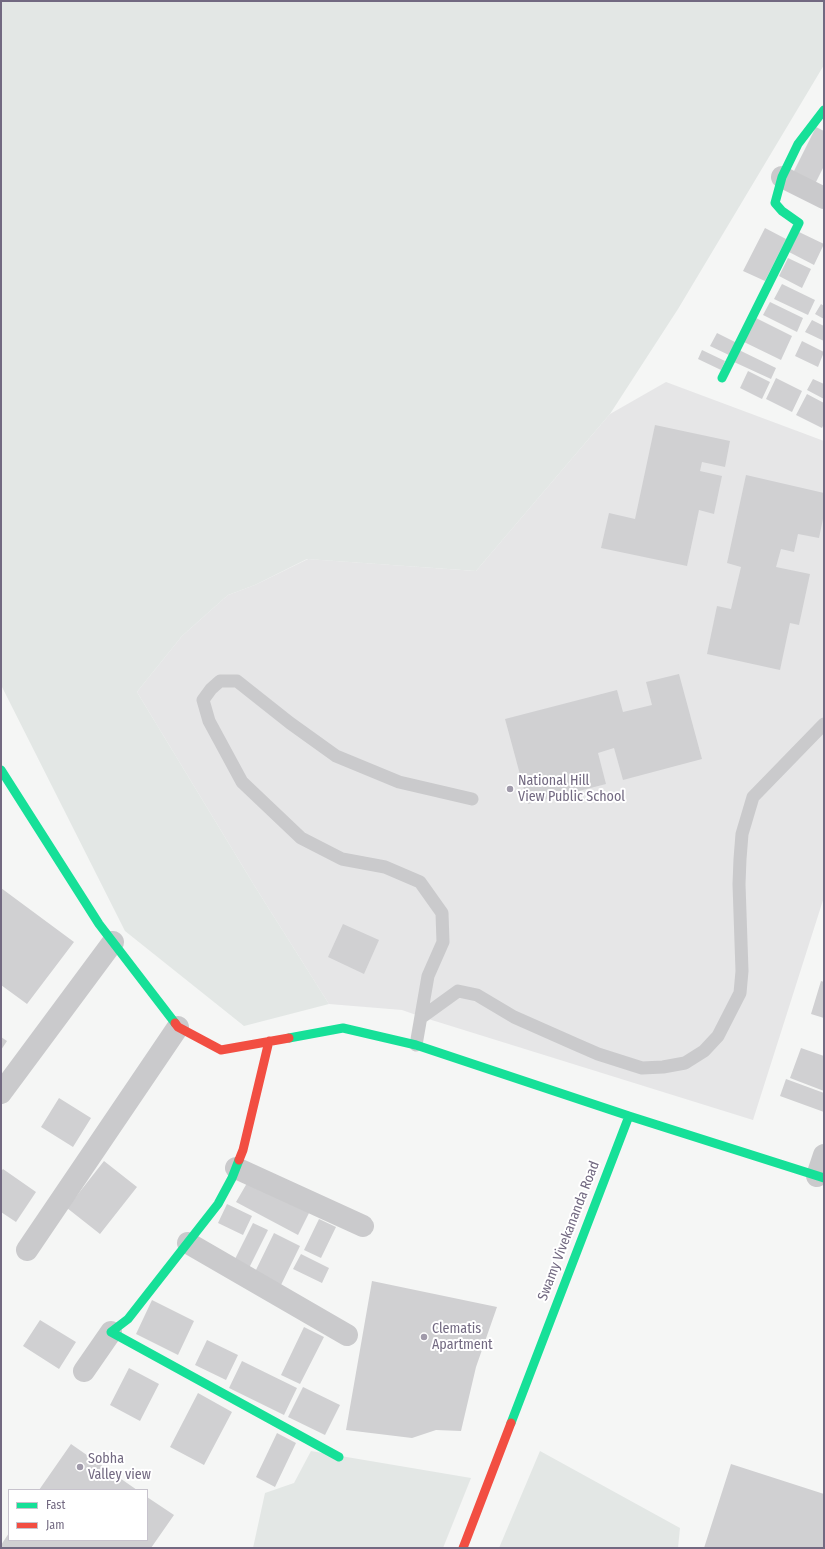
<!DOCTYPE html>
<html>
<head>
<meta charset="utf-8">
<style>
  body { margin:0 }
  #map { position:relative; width:825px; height:1549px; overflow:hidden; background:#f5f6f5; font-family:"Fira Sans Condensed",sans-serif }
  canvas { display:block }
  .frame { position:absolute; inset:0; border:2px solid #726981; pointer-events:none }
  .legend { position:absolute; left:8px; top:1489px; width:140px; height:52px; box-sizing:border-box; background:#fff; border:1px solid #c7c3cd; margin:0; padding:5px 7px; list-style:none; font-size:12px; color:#726981 }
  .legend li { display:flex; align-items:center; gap:8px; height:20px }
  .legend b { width:20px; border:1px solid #c7c3cd }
</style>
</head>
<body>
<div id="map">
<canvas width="825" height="1549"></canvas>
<div class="frame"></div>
<ul class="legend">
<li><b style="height:5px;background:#16e098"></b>Fast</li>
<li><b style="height:5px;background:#f24e42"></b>Jam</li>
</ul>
</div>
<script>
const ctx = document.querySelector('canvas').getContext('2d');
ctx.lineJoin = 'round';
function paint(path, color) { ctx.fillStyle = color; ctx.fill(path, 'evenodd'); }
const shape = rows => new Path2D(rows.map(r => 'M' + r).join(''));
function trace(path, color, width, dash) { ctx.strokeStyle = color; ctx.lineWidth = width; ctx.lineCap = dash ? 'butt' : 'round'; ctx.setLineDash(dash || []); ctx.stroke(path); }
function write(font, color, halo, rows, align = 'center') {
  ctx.font = font + ' "Fira Sans Condensed",sans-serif'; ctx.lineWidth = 4; ctx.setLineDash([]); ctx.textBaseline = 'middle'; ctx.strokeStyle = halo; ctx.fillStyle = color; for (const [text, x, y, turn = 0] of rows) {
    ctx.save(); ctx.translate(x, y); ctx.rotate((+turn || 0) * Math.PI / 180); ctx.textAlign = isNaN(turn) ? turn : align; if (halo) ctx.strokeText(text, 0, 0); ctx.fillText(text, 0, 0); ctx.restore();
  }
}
const built = shape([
  [666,382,824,441,824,897,753,1120,422,1017,402,1010,329,1004,254,885,137,692,182,636,228,595,255,585,308,559,476,571,610,414]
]);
const green = shape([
  [1,1,824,1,824,65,678,309,610,414,476,571,307,559,255,585,228,595,182,636,137,692,254,885,329,1004,244,1026,125,931,1,685],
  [311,1451,471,1478,443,1548,253,1548,265,1493,294,1483],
  [540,1451,680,1528,678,1548,499,1548]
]);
const building = shape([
  [816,127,824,131,824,166,814,186,792,175],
  [765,228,786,239,765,281,743,271],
  [799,232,824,244,814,265,789,252],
  [788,258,811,269,802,288,779,276],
  [782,284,815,300,808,315,774,299],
  [770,302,803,318,797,332,763,315],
  [821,304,824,306,824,319,815,314],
  [756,318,792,336,781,360,744,342],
  [812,320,824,326,824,341,805,332],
  [717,333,737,343,731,356,710,346],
  [802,341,824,352,818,367,795,356],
  [702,350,725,361,721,370,698,359],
  [739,350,776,368,771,379,734,362],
  [748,371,770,382,762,399,740,388],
  [776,378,802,391,792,412,766,399],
  [813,379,824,384,824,399,807,390],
  [807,394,824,403,824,424,822,428,796,415],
  [655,425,730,441,725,467,702,462,700,471,722,476,714,514,699,510,687,566,601,548,609,513,635,519],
  [746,475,824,493,824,514,819,538,798,534,794,552,781,549,776,567,810,574,799,625,790,623,780,670,707,654,717,606,731,609,741,567,727,563],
  [679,674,702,759,623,780,614,748,598,753,606,784,528,804,505,719,617,690,623,712,652,705,646,682],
  [1,888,74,942,27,1004,1,985],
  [343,924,379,940,364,974,328,957],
  [821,981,824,982,824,1018,811,1014],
  [1,1037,7,1041,1,1050],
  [801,1048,824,1056,824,1091,790,1078],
  [786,1079,824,1093,824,1112,780,1096],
  [59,1098,91,1118,73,1147,41,1127],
  [104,1161,137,1187,100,1234,67,1208],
  [3,1169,36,1192,16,1222,1,1212,1,1171],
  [250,1178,311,1209,298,1235,236,1202],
  [227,1204,252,1216,243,1235,218,1223],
  [319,1219,336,1227,321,1258,304,1250],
  [253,1223,268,1230,247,1272,232,1265],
  [274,1233,300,1246,280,1287,254,1274],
  [301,1254,329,1268,322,1283,293,1269],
  [372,1281,497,1307,476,1367,461,1431,436,1430,412,1438,346,1430],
  [152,1300,194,1321,178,1355,136,1334],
  [40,1320,76,1342,59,1369,23,1346],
  [304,1327,324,1337,300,1384,281,1375],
  [207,1340,238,1355,226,1380,195,1365],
  [242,1361,297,1388,284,1415,229,1388],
  [129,1368,159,1384,140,1421,110,1405],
  [303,1387,340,1405,325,1435,288,1417],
  [198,1393,232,1412,204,1465,170,1447],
  [277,1433,296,1443,275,1487,256,1477],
  [71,1444,137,1490,39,1490],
  [731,1464,824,1494,824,1548,704,1548],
  [147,1497,174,1515,151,1548,1,1548,1,1545,9,1533,9,1540,147,1540]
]);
const lane = shape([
  [422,1017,458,991,477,995,514,1017,575,1044,598,1054,642,1068,663,1067,685,1063,704,1051,718,1036,740,993,742,971,739,884,740,859,742,834,753,797,824,724],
  [416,1045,428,976,443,942,442,913,420,882,385,867,342,859,301,838,242,782,209,721,203,700,211,689,220,681,237,681,290,723,336,756,399,782,472,799]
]);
const street = shape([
  [782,177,824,198],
  [1,1093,113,942],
  [236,1168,363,1226],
  [817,1176,824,1155],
  [188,1243,347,1335],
  [27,1250,178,1027],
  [84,1371,111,1332]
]);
const fast = shape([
  [722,378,799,223,782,211,775,203,782,177,798,144,824,110],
  [1,770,99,924,175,1023],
  [289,1038,343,1028,416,1045,629,1116],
  [239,1160,232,1178,218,1204,128,1319,111,1332,339,1457],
  [511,1423,629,1116,824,1178]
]);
const jam = shape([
  [175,1023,178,1027,221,1050,289,1038],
  [239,1160,243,1150,269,1041],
  [463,1548,511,1423]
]);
const markers = [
  [510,789,4,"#a09aaa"],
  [424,1337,4,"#a09aaa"],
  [80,1467,4,"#a09aaa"]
];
const poiNames = [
  ["National Hill",518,781],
  ["View Public School",518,797],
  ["Clematis",432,1329],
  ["Apartment",432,1345],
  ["Sobha",88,1459],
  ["Valley view",88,1475]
];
const streetNames = [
  ["Swamy Vivekananda Road",569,1231,-69]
];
paint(built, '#e6e6e7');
paint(green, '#e3e7e5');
paint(building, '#d0d0d2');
trace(lane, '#cacacc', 13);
trace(street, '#cacacc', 22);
trace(fast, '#16e098', 9);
trace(jam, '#f24e42', 9);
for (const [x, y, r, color] of markers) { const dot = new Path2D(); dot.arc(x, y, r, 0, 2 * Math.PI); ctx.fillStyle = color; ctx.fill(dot); trace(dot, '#fff', 1.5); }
write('14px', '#726981', '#fff', poiNames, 'left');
write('14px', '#726981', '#fff', streetNames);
</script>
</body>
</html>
